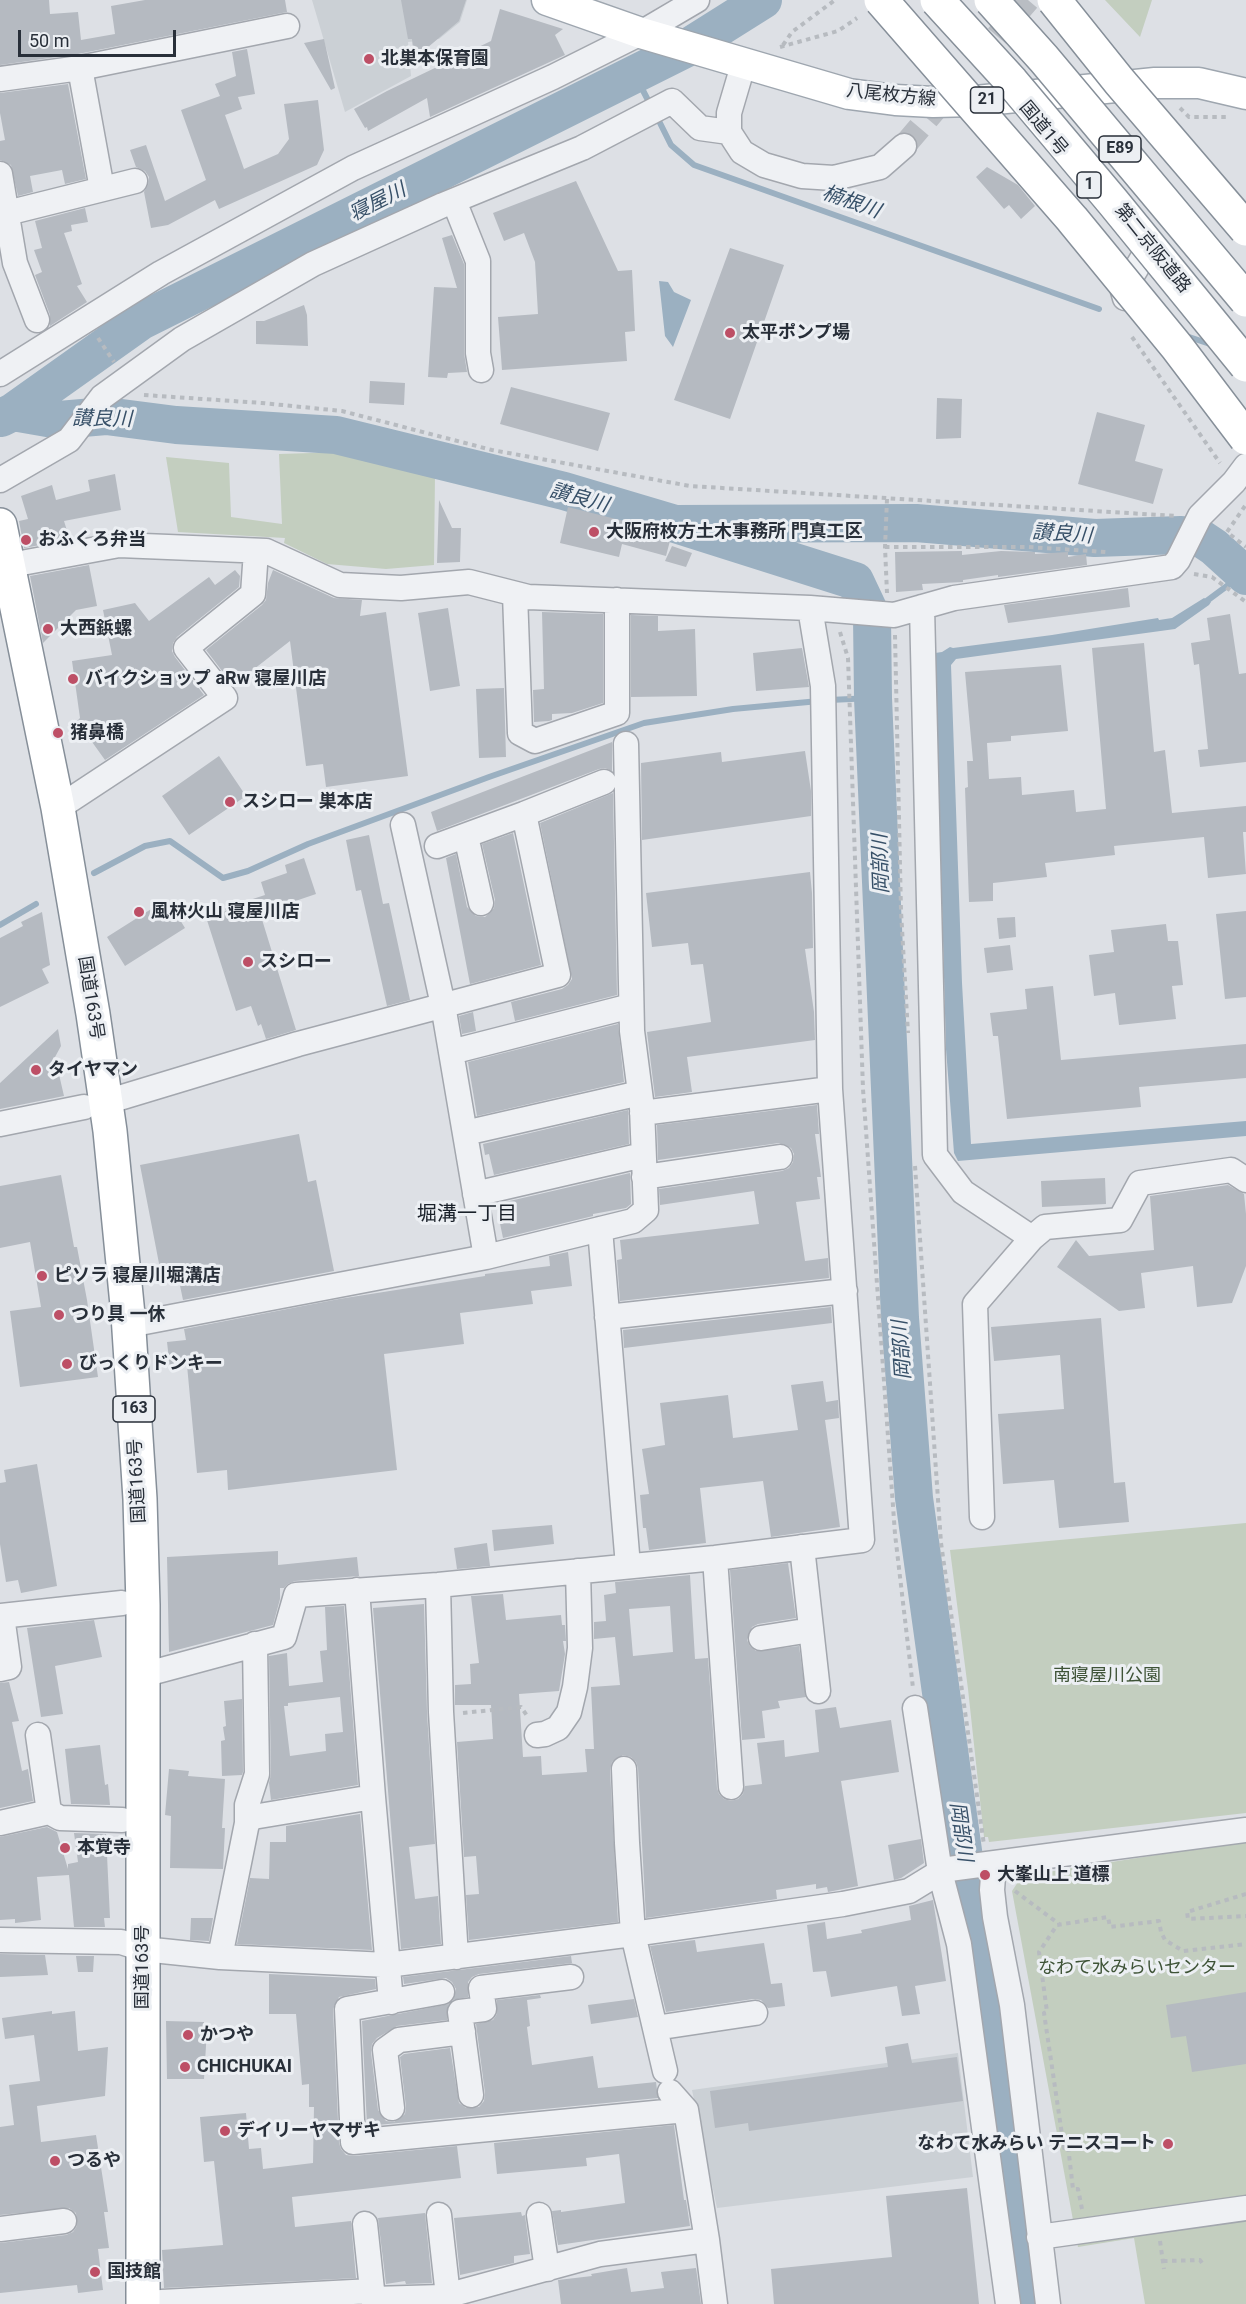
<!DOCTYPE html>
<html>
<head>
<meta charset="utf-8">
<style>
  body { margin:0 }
  #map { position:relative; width:1246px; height:2304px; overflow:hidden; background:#dde0e5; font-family:Roboto,sans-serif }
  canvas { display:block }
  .scale { position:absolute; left:18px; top:30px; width:158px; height:27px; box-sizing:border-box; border:3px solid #282f39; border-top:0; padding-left:8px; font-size:18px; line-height:21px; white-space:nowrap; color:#282f39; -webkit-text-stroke:4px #eceff3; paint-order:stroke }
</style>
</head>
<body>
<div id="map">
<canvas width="1246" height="2304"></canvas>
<div class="scale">50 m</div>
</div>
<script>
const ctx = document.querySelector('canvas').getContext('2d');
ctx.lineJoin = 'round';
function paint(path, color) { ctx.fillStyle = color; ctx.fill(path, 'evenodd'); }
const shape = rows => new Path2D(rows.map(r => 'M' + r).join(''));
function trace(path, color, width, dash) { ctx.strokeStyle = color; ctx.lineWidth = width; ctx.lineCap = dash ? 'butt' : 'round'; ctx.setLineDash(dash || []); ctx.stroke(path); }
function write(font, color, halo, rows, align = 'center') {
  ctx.font = font + ' Roboto,"Noto Sans JP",sans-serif'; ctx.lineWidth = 6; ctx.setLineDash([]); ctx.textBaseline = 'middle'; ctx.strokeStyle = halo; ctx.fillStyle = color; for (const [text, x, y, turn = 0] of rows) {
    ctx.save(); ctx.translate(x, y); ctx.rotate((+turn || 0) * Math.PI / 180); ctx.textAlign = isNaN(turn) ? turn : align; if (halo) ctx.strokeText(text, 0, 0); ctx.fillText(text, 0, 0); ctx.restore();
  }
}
const built = shape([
  [312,0,467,0,460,22,439,39,408,42,411,76,345,112],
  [958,2053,973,2177,717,2208,692,2090]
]);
const green = shape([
  [1105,0,1152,0,1140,37],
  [344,452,435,474,434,565,386,569,327,564,284,543,285,538,178,532,166,457,229,463,231,517,282,524,279,454],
  [1246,1523,1246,1813,989,1842,988,1837,984,1837,968,1689,950,1550],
  [1246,1841,1246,2304,1145,2304,1134,2238,1078,2247,1012,1891,1022,1876]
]);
const water = shape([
  [659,281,668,282,674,292,691,300,673,347,665,336],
  [1204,598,1211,602,1209,605,1175,629,956,659,951,665,962,983,971,1144,1246,1121,1246,1136,958,1161,954,1153,946,1049,935,653,942,652,950,647,953,648,1052,635,1158,618,1159,620,1172,618]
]);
const stream = shape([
  [635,75,651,106],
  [656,115,671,145,694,165,1099,309],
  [1183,335,1213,345],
  [1204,603,1243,574],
  [829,700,873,698],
  [94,873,145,846,170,841,223,878,248,871,308,844,489,777,644,723,733,709,819,701],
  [0,925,36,904]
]);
const river = shape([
  [13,412,59,420,106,416,176,425,336,435,564,491,675,524,916,523,1095,538,1181,535,1202,539,1214,547,1246,576],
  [1,418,13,412,141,321,685,49,763,0],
  [675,524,855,581,872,617,873,698,900,1318,914,1498,1026,2304]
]);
const building = shape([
  [0,0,49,0,50,14,78,12,81,40,115,34,111,6,145,0,285,0,287,12,78,54,0,65],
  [401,0,466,0,459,21,414,59,412,39,408,39],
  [500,9,563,29,555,35,565,55,430,117,427,98,368,131,367,127,365,128,354,109,387,91,491,41],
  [324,39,335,88,331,90,304,43],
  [247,49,255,94,238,97,242,109,225,115,244,169,278,154,289,139,284,104,318,100,324,150,317,165,219,209,215,200,168,225,151,228,144,192,148,185,149,177,145,171,136,167,130,150,146,145,165,201,206,180,181,110,220,96,215,84,236,76,232,52],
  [68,84,86,179,65,184,62,170,30,176,33,192,18,196,11,165,0,160,0,141,5,140,0,113,0,93],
  [987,167,1018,185,1035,206,1021,219,1009,205,1004,209,976,177],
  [576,181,618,271,632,270,635,331,625,332,627,361,502,370,498,317,538,314,535,262,524,233,504,241,493,213],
  [85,208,88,222,71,225,72,231,64,233,82,284,77,286,87,302,50,326,50,315,35,275,42,272,34,250,42,248,35,221],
  [452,235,464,264,464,353,467,372,448,373,447,378,428,377,434,287,457,288,442,238],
  [730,248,784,265,730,419,674,400],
  [304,305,307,315,308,346,256,344,256,321,264,321],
  [370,381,405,383,404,405,369,403],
  [511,387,610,413,598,451,500,424],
  [937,398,962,399,961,438,936,439],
  [1097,412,1145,425,1135,461,1163,469,1153,504,1078,484],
  [115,474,121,510,64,521,68,534,67,540,24,548,19,521,28,519,21,496,52,485,56,500,90,491,88,480],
  [439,500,452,528,461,528,460,562,437,563],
  [568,507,628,522,627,524,671,537,666,556,622,544,619,557,560,543],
  [672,546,692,553,686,567,665,561],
  [962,551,962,555,1001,551,1035,552,1035,554,1068,552,1068,557,1086,554,1087,565,998,577,998,575,963,580,963,582,922,584,923,590,896,592,895,552],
  [89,565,97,606,76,610,43,643,30,576],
  [235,570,240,576,239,587,177,637,173,643,172,651,175,657,204,695,105,760,77,721,80,718,72,661,112,655,103,610,135,603,149,621,209,577,215,585],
  [273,570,334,598,362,600,360,616,386,612,408,776,326,787,323,764,306,766,290,641,240,680,236,675,229,680,206,650,262,605,266,600,268,583],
  [1128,588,1130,607,1008,623,1004,605],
  [448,608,460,686,430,691,418,613],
  [542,612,603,614,603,703,572,713,552,714,552,720,549,721,534,722,533,690,544,689],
  [1230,614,1239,674,1246,673,1246,762,1200,767,1198,750,1208,749,1199,664,1194,665,1191,643,1210,640,1207,618],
  [631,615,658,616,658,631,695,629,697,696,631,697],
  [1144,643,1154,752,1165,750,1172,813,1246,806,1246,832,1243,832,1246,874,1208,878,1204,837,1114,846,1115,855,1045,863,1047,877,993,883,993,901,969,902,965,788,968,787,967,761,973,761,965,672,1061,665,1068,731,1011,736,1011,741,987,743,989,779,1021,777,1022,795,1074,790,1076,812,1106,809,1092,648],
  [802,648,809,687,756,691,753,653],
  [504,688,506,757,479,758,476,689],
  [612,742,612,771,605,768,599,769,437,831,431,812],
  [805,751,811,791,811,816,642,840,641,763,721,752,722,762],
  [219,756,246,796,189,835,162,796],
  [613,793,617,995,515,1021,511,1002,562,989,568,985,572,979,540,823],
  [513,833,541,965,470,984,446,858,456,854,467,907,476,916,485,917,494,908,495,900,482,844],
  [369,835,383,904,389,903,410,1000,387,1006,361,890,356,891,346,840],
  [304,858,316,894,260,913,296,1030,266,1039,261,1024,258,1026,251,1006,236,1011,206,917,226,911,225,908,265,895,261,882,287,873,285,865],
  [810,872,812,893,813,948,805,949,814,1012,815,1040,687,1057,692,1092,655,1097,647,1032,711,1022,703,964,691,965,688,943,652,947,646,893],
  [167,899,185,928,125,966,107,937],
  [1246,911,1246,997,1225,999,1216,914],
  [42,912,50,965,42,969,49,983,0,1007,0,938,23,926,21,922],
  [1015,917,1016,937,999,939,997,918],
  [1166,924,1168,941,1178,941,1183,985,1172,986,1176,1019,1119,1025,1115,993,1094,996,1089,955,1114,952,1111,930],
  [1010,945,1013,970,987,973,984,948],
  [1053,986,1061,1060,1246,1044,1246,1078,1139,1087,1141,1107,1007,1119,998,1036,993,1036,990,1013,1027,1009,1025,989],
  [473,1012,476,1031,462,1034,459,1016],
  [618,1024,624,1082,477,1116,468,1062],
  [58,1029,61,1046,55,1057,64,1096,0,1109,0,1083],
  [817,1105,819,1134,815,1134,821,1177,817,1177,820,1199,796,1202,805,1261,828,1258,829,1278,620,1301,617,1260,622,1259,620,1240,759,1224,754,1191,660,1205,659,1189,782,1171,789,1168,793,1162,794,1154,791,1148,779,1143,658,1160,657,1125],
  [628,1110,629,1144,494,1175,489,1154,485,1155,483,1144],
  [299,1134,308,1182,316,1180,334,1271,183,1300,178,1276,162,1279,140,1165],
  [630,1173,631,1204,626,1208,593,1214,593,1216,503,1238,497,1209,502,1208,501,1203],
  [61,1175,74,1247,77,1247,87,1300,98,1377,20,1387,10,1311,41,1307,30,1242,0,1248,0,1186],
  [1105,1178,1106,1204,1042,1207,1041,1181],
  [1228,1185,1244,1194,1246,1214,1246,1266,1232,1303,1197,1307,1193,1266,1141,1273,1145,1308,1119,1311,1057,1267,1076,1240,1089,1256,1154,1250,1150,1196],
  [568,1252,572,1286,531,1291,533,1304,460,1313,464,1344,384,1354,397,1470,228,1490,227,1470,197,1473,187,1365,170,1368,167,1342,186,1340,184,1329,339,1299,485,1276,485,1274,550,1266,549,1256],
  [831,1307,832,1323,624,1348,623,1330],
  [1101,1318,1114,1483,1125,1482,1129,1522,1059,1528,1054,1480,1003,1484,998,1414,1064,1409,1060,1355,994,1361,991,1327],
  [823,1381,826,1402,838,1400,839,1418,825,1420,840,1527,771,1537,763,1481,700,1488,706,1543,649,1550,646,1528,643,1528,640,1495,649,1494,642,1449,665,1445,660,1403,728,1395,733,1438,798,1430,791,1385],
  [37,1464,57,1586,21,1593,18,1580,6,1582,0,1544,0,1483,6,1482,4,1470],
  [552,1525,554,1544,494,1551,492,1530],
  [487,1543,490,1566,457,1569,454,1548],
  [278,1551,278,1565,357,1557,359,1576,295,1581,288,1584,284,1588,280,1588,280,1599,273,1625,169,1652,167,1557],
  [788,1563,796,1618,758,1624,752,1627,747,1640,750,1646,756,1651,799,1646,806,1697,778,1701,780,1708,762,1711,765,1738,742,1740,730,1570],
  [690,1575,695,1659,708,1658,717,1788,719,1794,724,1799,731,1801,738,1799,743,1794,745,1786,762,1784,757,1743,784,1740,785,1757,819,1752,815,1710,836,1707,840,1728,891,1720,899,1772,841,1781,858,1886,828,1892,827,1887,816,1889,816,1884,776,1890,777,1899,646,1918,638,1768,636,1762,631,1757,623,1755,612,1762,610,1770,618,1922,469,1940,466,1895,479,1894,476,1856,464,1857,457,1742,493,1739,491,1705,455,1705,455,1685,471,1684,470,1664,479,1663,471,1596,503,1594,506,1620,561,1615,562,1625,565,1625,566,1641,563,1641,565,1654,559,1691,519,1694,523,1757,541,1756,542,1775,587,1772,585,1749,594,1749,591,1687,620,1685,615,1637,594,1639,594,1622,606,1621,604,1595,616,1593,615,1582],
  [670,1606,673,1652,633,1656,629,1609],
  [424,1604,427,1712,435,1844,409,1847,415,1899,438,1896,441,1944,401,1949,373,1608],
  [344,1606,358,1785,271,1800,269,1783,271,1774,269,1656,287,1653,289,1686,323,1682,320,1651,327,1650,325,1607],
  [340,1697,343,1732,325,1734,326,1751,290,1756,284,1706,288,1706,288,1703],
  [94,1620,102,1657,55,1666,63,1714,41,1717,27,1628],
  [9,1682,19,1721,12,1722,22,1771,28,1769,33,1801,0,1808,0,1683],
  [242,1699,243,1772,242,1775,222,1776,221,1741,225,1740,223,1727,226,1726,224,1701],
  [100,1745,105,1785,108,1784,110,1805,71,1804,65,1749],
  [169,1769,189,1771,188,1776,225,1779,222,1828,225,1828,223,1869,170,1868,171,1816,165,1815],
  [360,1814,372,1950,237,1944,250,1878,269,1879,270,1842,286,1842,286,1826],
  [47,1827,57,1832,68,1869,68,1864,78,1862,74,1833,106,1834,110,1918,104,1918,105,1927,74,1927,69,1875,37,1877,41,1920,15,1923,15,1919,0,1920,0,1837],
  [921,1839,924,1863,901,1878,894,1880,888,1845],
  [933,1900,946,1981,915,1986,920,2014,902,2016,897,1986,831,1997,826,1971,813,1972,807,1925,825,1922,827,1939,862,1933,861,1930,911,1920,909,1906],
  [191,1918,213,1918,209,1941,190,1940],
  [695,1940,697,1952,764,1943,771,1984,782,1983,785,2006,768,2008,761,2000,753,1999,666,2012,650,1946],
  [0,1954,45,1955,48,1975,0,1977],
  [76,1956,94,1956,93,1972,78,1972],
  [571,1956,572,1963,479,1974,472,1977,468,1982,468,1997,453,2000,456,1989,452,1982,446,1978,404,1984,403,1977],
  [269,1974,375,1979,376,1989,339,1997,333,2009,339,2143,341,2149,346,2155,354,2156,457,2146,461,2178,292,2197,295,2227,351,2221,356,2278,164,2288,162,2250,223,2245,214,2161,204,2162,200,2117,246,2113,249,2149,261,2148,263,2169,313,2163,314,2107,309,2107,309,2084,302,2085,296,2014,269,2014],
  [1246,1992,1246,2064,1192,2072,1186,2036,1171,2038,1166,2005],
  [540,1995,541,1998,527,2000,530,2026,527,2027,532,2065,593,2056,598,2088,656,2082,658,2098,367,2126,362,2021,449,2004,447,2020,397,2026,377,2038,372,2044,371,2052,378,2110,386,2121,394,2122,405,2114,406,2107,400,2057,404,2054,450,2048,459,2103,466,2108,479,2107,484,2101,485,2093,476,2024,493,2020,497,2014,497,2000],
  [634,1999,638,2017,591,2024,588,2005],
  [52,2011,52,2014,75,2011,78,2051,108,2047,105,2096,37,2106,41,2142,96,2135,108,2212,104,2212,109,2248,98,2249,103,2290,78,2293,77,2285,0,2293,0,2243,66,2235,73,2232,77,2226,76,2213,69,2208,0,2215,0,2127,14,2125,9,2085,40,2081,34,2035,5,2039,2,2018],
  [166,2021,204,2022,204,2029,207,2029,204,2079,167,2079],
  [908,2043,912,2063,957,2057,963,2101,749,2131,748,2123,715,2128,710,2091,888,2067,885,2047],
  [674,2125,684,2200,686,2200,690,2226,558,2245,552,2211,561,2210,561,2212,625,2203,619,2154,586,2158,587,2166,497,2174,494,2143],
  [967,2188,979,2304,774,2304,771,2269,892,2257,886,2196],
  [521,2212,522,2216,525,2215,530,2254,514,2256,514,2263,460,2275,454,2218],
  [425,2213,432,2283,406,2284,405,2281,386,2284,378,2218],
  [627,2268,631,2292,664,2288,661,2272,696,2268,701,2304,561,2304,558,2280,592,2276,591,2274]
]);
const minorTunnel = shape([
  [904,146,1028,0]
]);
const path = shape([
  [783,45,792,32,835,0],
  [780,47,838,31,857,18],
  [1180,108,1189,117,1226,117],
  [1132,337,1220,463],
  [98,338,114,362],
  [144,395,262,403,342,411,492,450,690,486,1176,516],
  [887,499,885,547,887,593],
  [1245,506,1227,532,1246,547],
  [885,547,1028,547,1106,552],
  [1194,574,1212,577,1246,602],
  [840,632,848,658,863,1089,895,1534,913,1688],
  [895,635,901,911,908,1033],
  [915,1166,941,1543,984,1845],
  [463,1713,521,1707,528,1717],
  [1015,1891,1059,1924],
  [1246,1894,1187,1912,1188,1919,1246,1916],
  [1082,2209,1078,2189,1073,2189,1068,2146,1064,2148,1044,2013,1047,2012,1039,1952,1057,1925,1108,1917,1110,1927,1159,1921,1161,1932,1165,1940,1183,1951,1246,1944],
  [1160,2241,1164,2269],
  [1163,2261,1200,2260,1202,2263]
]);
const minor = shape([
  [744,62,729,113,729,132,742,152,764,165,802,176,834,178,880,167,904,146],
  [80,68,102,189],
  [0,79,80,68,287,26],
  [0,174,15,263,37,320],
  [454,201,478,261,478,353,481,370],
  [7,213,135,181],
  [1125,298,1123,291,1146,252],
  [0,374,161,273,353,168,553,77,641,33,697,0],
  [0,480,69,440,102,397,182,339,313,264,443,205,582,148,672,101,700,128,729,132],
  [0,567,119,545,266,551,340,585,401,588,469,582,528,597,810,608,894,615,954,598,1172,567,1178,560,1200,516,1234,482,1246,466],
  [515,594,520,733,535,741,617,713,617,600],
  [922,607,935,1155,963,1192,1032,1238],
  [58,808,225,698,186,648,253,594,256,551],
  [403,825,443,1005,486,1257],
  [466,836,481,903],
  [437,846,524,814,604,782],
  [451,1052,631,1006],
  [106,1102,298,1044,558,975,524,814],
  [642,1113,830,1089],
  [0,1124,84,1107],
  [465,1133,640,1093],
  [644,1177,780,1157],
  [475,1194,643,1155],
  [600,1229,628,1566],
  [607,1317,845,1291],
  [129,1325,486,1257,633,1221,646,1210,642,1108,632,1031,626,744],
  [982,1517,975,1304,1032,1238,1045,1227,1120,1220,1140,1183,1231,1170,1246,1180],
  [802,1547,818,1691],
  [715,1558,731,1787],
  [438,1585,441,1712,456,1957],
  [0,1616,122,1603],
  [761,1638,811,1630],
  [0,1669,9,1667,2,1616],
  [143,1675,284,1637,296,1595,438,1585,715,1558,862,1540,830,1089,823,686,810,608],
  [915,1708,940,1872,959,1944,1008,2304],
  [537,1735,545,1734,558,1728,569,1712,575,1687,580,1648,578,1571],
  [624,1769,627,1843,633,1934,665,2071],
  [373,1797,391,2002],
  [49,1812,60,1818,122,1820],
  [0,1823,49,1812,38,1735],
  [247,1823,247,1805,257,1774,255,1644],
  [994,1863,992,1890,995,1917,1012,2005,1048,2304],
  [0,1940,121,1942,143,1949,220,1957,387,1965,633,1934,843,1904,909,1891,940,1872,949,1869,1246,1830],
  [220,1957,247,1823,253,1817,373,1797,357,1590],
  [442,1992,347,2009,353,2142,686,2110],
  [655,2028,755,2013],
  [670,2092,686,2110,707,2240,715,2304],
  [471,2095,460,2012,484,2009,481,1988,571,1977],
  [392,2108,385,2050,399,2040,463,2032],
  [439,2215,448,2296],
  [539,2215,547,2269],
  [365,2224,373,2299,442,2297,600,2254,707,2240],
  [0,2229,64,2221],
  [1039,2237,1246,2208],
  [143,2303,372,2291]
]);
const major = shape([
  [547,0,641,33,849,94,895,100,933,102,976,101,1155,83,1199,83,1246,94]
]);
const highway = shape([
  [0,525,58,808,93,1014,110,1131,128,1315,140,1499,143,1605,143,2304]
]);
const highwayBridge = shape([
  [881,0,1072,219,1177,347,1246,438],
  [937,0,1012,82,1113,202,1246,365],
  [991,0,1044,59,1246,300],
  [1054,0,1119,81,1246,229]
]);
const markers = [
  [369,59,6,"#bd4f66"],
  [730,333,6,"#bd4f66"],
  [594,532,6,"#bd4f66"],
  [26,540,6,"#bd4f66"],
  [48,629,6,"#bd4f66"],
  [73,679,6,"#bd4f66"],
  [58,733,6,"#bd4f66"],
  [230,802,6,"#bd4f66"],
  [139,912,6,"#bd4f66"],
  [248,962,6,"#bd4f66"],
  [36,1070,6,"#bd4f66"],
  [42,1276,6,"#bd4f66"],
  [59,1315,6,"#bd4f66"],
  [67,1364,6,"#bd4f66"],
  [65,1848,6,"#bd4f66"],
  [985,1875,6,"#bd4f66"],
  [188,2035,6,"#bd4f66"],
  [185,2067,6,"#bd4f66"],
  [225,2131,6,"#bd4f66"],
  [1168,2144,6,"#bd4f66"],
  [55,2161,6,"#bd4f66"],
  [95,2272,6,"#bd4f66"]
];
const shields = [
  [987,100,33],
  [1120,149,42],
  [1089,185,24],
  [134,1409,42]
];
const shieldNames = [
  ["21",987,100],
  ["E89",1120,149],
  ["1",1089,185],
  ["163",134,1409]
];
const poiNames = [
  ["北巣本保育園",381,59],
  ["太平ポンプ場",742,333],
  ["大阪府枚方土木事務所 門真工区",606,532],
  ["おふくろ弁当",38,540],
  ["大西鋲螺",60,629],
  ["バイクショップ aRw 寝屋川店",85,679],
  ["猪鼻橋",70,733],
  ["スシロー 巣本店",242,802],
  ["風林火山 寝屋川店",151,912],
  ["スシロー",260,962],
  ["タイヤマン",48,1070],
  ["ピソラ 寝屋川堀溝店",54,1276],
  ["つり具 一休",71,1315],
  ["びっくりドンキー",79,1364],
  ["本覚寺",77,1848],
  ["大峯山上 道標",997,1875],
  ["かつや",200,2035],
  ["CHICHUKAI",197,2067],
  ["デイリーヤマザキ",237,2131],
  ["なわて水みらい テニスコート",1156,2144,"right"],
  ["つるや",67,2161],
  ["国技館",107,2272]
];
const streetNames = [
  ["八尾枚方線",891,96,6],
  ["国道1号",1043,129,50],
  ["第二京阪道路",1152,249,51],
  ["国道163号",90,998,81],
  ["国道163号",138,1481,-93],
  ["国道163号",143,1967,-90]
];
const parkNames = [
  ["南寝屋川公園",1107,1676],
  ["なわて水みらいセンター",1137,1968]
];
const waterNames = [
  ["寝屋川",378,203,-27],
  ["楠根川",851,203,20],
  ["讃良川",102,420,1],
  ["讃良川",579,499,15],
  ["讃良川",1062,535,4],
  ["岡部川",882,864,-92],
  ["岡部川",903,1350,-94],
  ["岡部川",960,1832,82]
];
const neighbourhoodNames = [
  ["堀溝一丁目",467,1215]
];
paint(built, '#cbd0d5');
paint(green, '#c3cebf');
paint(water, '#9bb0c1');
trace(stream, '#9bb0c1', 6);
trace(river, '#9bb0c1', 38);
paint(building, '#b5bac1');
trace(minorTunnel, '#b9bdc3', 24, [24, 12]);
trace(minor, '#a3a7ae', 27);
trace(major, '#9ea6af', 33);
trace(highway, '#868f99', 36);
trace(path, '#b7bbc0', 4, [4.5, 4.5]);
trace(minor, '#eff1f4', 24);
trace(major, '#fff', 30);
trace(highway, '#fff', 33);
trace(highwayBridge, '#868f99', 36, []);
trace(highwayBridge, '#fff', 33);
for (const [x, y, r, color] of markers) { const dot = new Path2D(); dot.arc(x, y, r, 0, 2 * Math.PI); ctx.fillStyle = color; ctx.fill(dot); trace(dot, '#eceff3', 2); }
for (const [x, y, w] of shields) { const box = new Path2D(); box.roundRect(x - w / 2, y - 13, w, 26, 4.5); ctx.fillStyle = '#eceff3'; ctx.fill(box); trace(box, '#282f39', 1.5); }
write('bold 16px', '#282f39', null, shieldNames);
write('bold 18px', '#282f39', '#eceff3', poiNames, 'left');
write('18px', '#282f39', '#eceff3', streetNames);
write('18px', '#3e5337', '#eceff3', parkNames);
write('italic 20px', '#375068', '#eceff3', waterNames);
write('20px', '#1a212a', '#eceff3', neighbourhoodNames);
</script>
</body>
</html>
